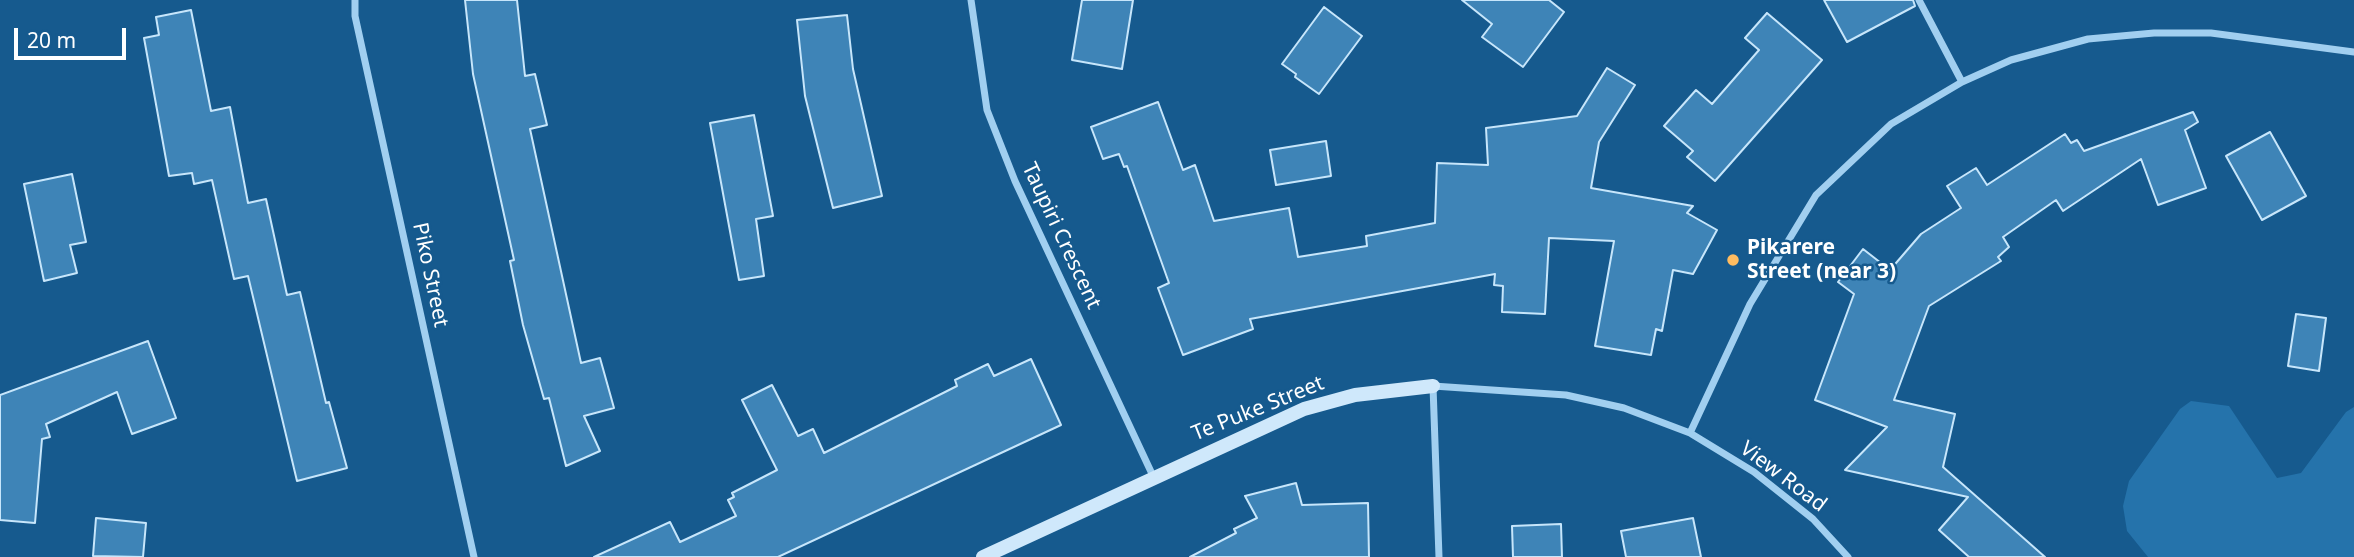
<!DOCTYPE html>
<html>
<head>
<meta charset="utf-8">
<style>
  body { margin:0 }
  #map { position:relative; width:2354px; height:557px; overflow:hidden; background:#165a8e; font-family:"Noto Sans",sans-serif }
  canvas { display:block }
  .scale { position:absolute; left:14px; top:28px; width:112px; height:32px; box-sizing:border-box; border:4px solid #fff; border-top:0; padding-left:9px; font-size:21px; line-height:24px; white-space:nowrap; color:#fff; -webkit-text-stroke:5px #165a8e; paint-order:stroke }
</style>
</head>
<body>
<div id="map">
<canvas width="2354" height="557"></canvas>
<div class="scale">20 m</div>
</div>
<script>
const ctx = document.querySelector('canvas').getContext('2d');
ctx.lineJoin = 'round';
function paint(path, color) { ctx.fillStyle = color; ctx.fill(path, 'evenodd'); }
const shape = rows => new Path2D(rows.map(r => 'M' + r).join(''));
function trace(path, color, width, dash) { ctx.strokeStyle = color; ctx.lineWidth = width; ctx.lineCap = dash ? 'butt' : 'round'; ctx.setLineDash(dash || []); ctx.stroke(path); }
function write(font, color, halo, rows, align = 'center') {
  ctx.font = font + ' "Noto Sans",sans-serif'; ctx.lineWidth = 5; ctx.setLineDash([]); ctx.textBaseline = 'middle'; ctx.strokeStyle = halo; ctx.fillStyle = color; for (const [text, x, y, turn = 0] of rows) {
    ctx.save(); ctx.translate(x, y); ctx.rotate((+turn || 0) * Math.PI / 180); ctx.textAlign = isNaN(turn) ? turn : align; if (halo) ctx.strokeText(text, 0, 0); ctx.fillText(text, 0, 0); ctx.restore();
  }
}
const green = shape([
  [2191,401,2229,406,2277,478,2301,473,2346,412,2354,407,2354,557,2148,557,2127,531,2123,506,2129,481,2180,409]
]);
const building = shape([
  [465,0,517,0,525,76,535,74,547,125,530,129,581,363,600,358,614,408,584,416,600,451,566,466,549,398,544,399,523,325,510,261,514,260,473,74,465,0],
  [1082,0,1133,0,1122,69,1072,60,1082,0],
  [1462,0,1549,0,1564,12,1523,67,1482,37,1492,24,1462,0],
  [1824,0,1913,0,1915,6,1847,42,1824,0],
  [1324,7,1362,36,1319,94,1295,77,1296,74,1282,64,1324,7],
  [191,10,211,111,230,107,248,203,266,199,287,295,300,292,326,403,329,402,347,468,297,481,248,276,234,279,212,180,194,184,192,173,169,176,144,38,159,35,156,17,191,10],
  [1767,13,1822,60,1715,181,1687,157,1693,151,1664,126,1696,90,1712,104,1759,50,1745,38,1767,13],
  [847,15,853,69,882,196,833,208,805,96,797,20,847,15],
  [1607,68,1635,85,1599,142,1591,188,1693,206,1687,213,1717,230,1693,274,1673,270,1662,331,1656,329,1651,355,1595,346,1614,241,1549,238,1545,314,1502,312,1503,286,1494,285,1495,274,1250,319,1253,329,1183,355,1158,288,1169,283,1127,166,1124,167,1119,154,1103,159,1091,127,1158,102,1183,170,1195,165,1214,221,1289,208,1298,257,1367,246,1366,236,1435,223,1437,163,1488,165,1486,128,1577,116,1607,68],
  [2193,112,2198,122,2185,130,2206,188,2158,205,2141,159,2063,211,2056,200,2003,237,2009,247,1998,257,2001,261,1929,306,1894,400,1955,414,1943,467,2045,557,1969,557,1939,530,1968,497,1845,470,1887,427,1815,400,1854,294,1838,282,1863,249,1890,270,1921,234,1961,208,1947,186,1976,168,1987,185,2065,134,2071,143,2077,140,2084,151,2193,112],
  [754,115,773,216,756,219,764,276,739,280,710,123,754,115],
  [2270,132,2306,196,2262,220,2226,156,2270,132],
  [1326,141,1331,176,1276,185,1270,150,1326,141],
  [72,174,86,242,70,245,77,273,44,281,24,184,72,174],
  [2296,314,2326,318,2319,371,2288,366,2296,314],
  [148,341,176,418,132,434,117,392,46,424,50,437,42,439,35,523,0,520,0,395,148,341],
  [1031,359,1061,425,778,557,594,557,670,522,680,542,736,516,728,500,734,497,732,493,777,470,742,400,772,385,798,436,813,429,824,453,957,386,955,380,988,364,994,376,1031,359],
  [1296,483,1302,505,1368,503,1369,557,1190,557,1236,533,1234,529,1257,518,1245,496,1296,483],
  [96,518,146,523,143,557,93,556,96,518],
  [1693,518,1701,557,1626,557,1621,531,1693,518],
  [1561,524,1562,557,1513,557,1512,526,1561,524]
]);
const street = shape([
  [355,0,355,16,474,557],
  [971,0,987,110,1015,181,1153,476],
  [1919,0,1962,82],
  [1690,433,1750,304,1816,195,1891,124,1962,82,2011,60,2088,39,2154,33,2211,33,2354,52],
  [1439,557,1433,386,1566,395,1624,408,1690,433,1754,472,1813,519,1848,557]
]);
const secondary = shape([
  [983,557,1304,409,1355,395,1433,386]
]);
const markers = [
  [1733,260,7,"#ffbc60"]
];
const streetNames = [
  ["Taupiri Crescent",1061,236,65],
  ["Piko Street",430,275,78],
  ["Te Puke Street",1258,409,-22],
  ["View Road",1783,477,37]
];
const poiNames = [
  ["Pikarere",1747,248],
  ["Street (near 3)",1747,272]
];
paint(green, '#2573ab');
paint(building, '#3e84b7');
trace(building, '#c7e6fb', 2);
trace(street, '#a1cff0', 7);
trace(secondary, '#cfe8fb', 14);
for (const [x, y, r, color] of markers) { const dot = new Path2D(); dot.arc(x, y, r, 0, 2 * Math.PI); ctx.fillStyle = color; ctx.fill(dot); trace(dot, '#165a8e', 2.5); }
write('21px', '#fff', '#165a8e', streetNames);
write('bold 21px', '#fff', '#165a8e', poiNames, 'left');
</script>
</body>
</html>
